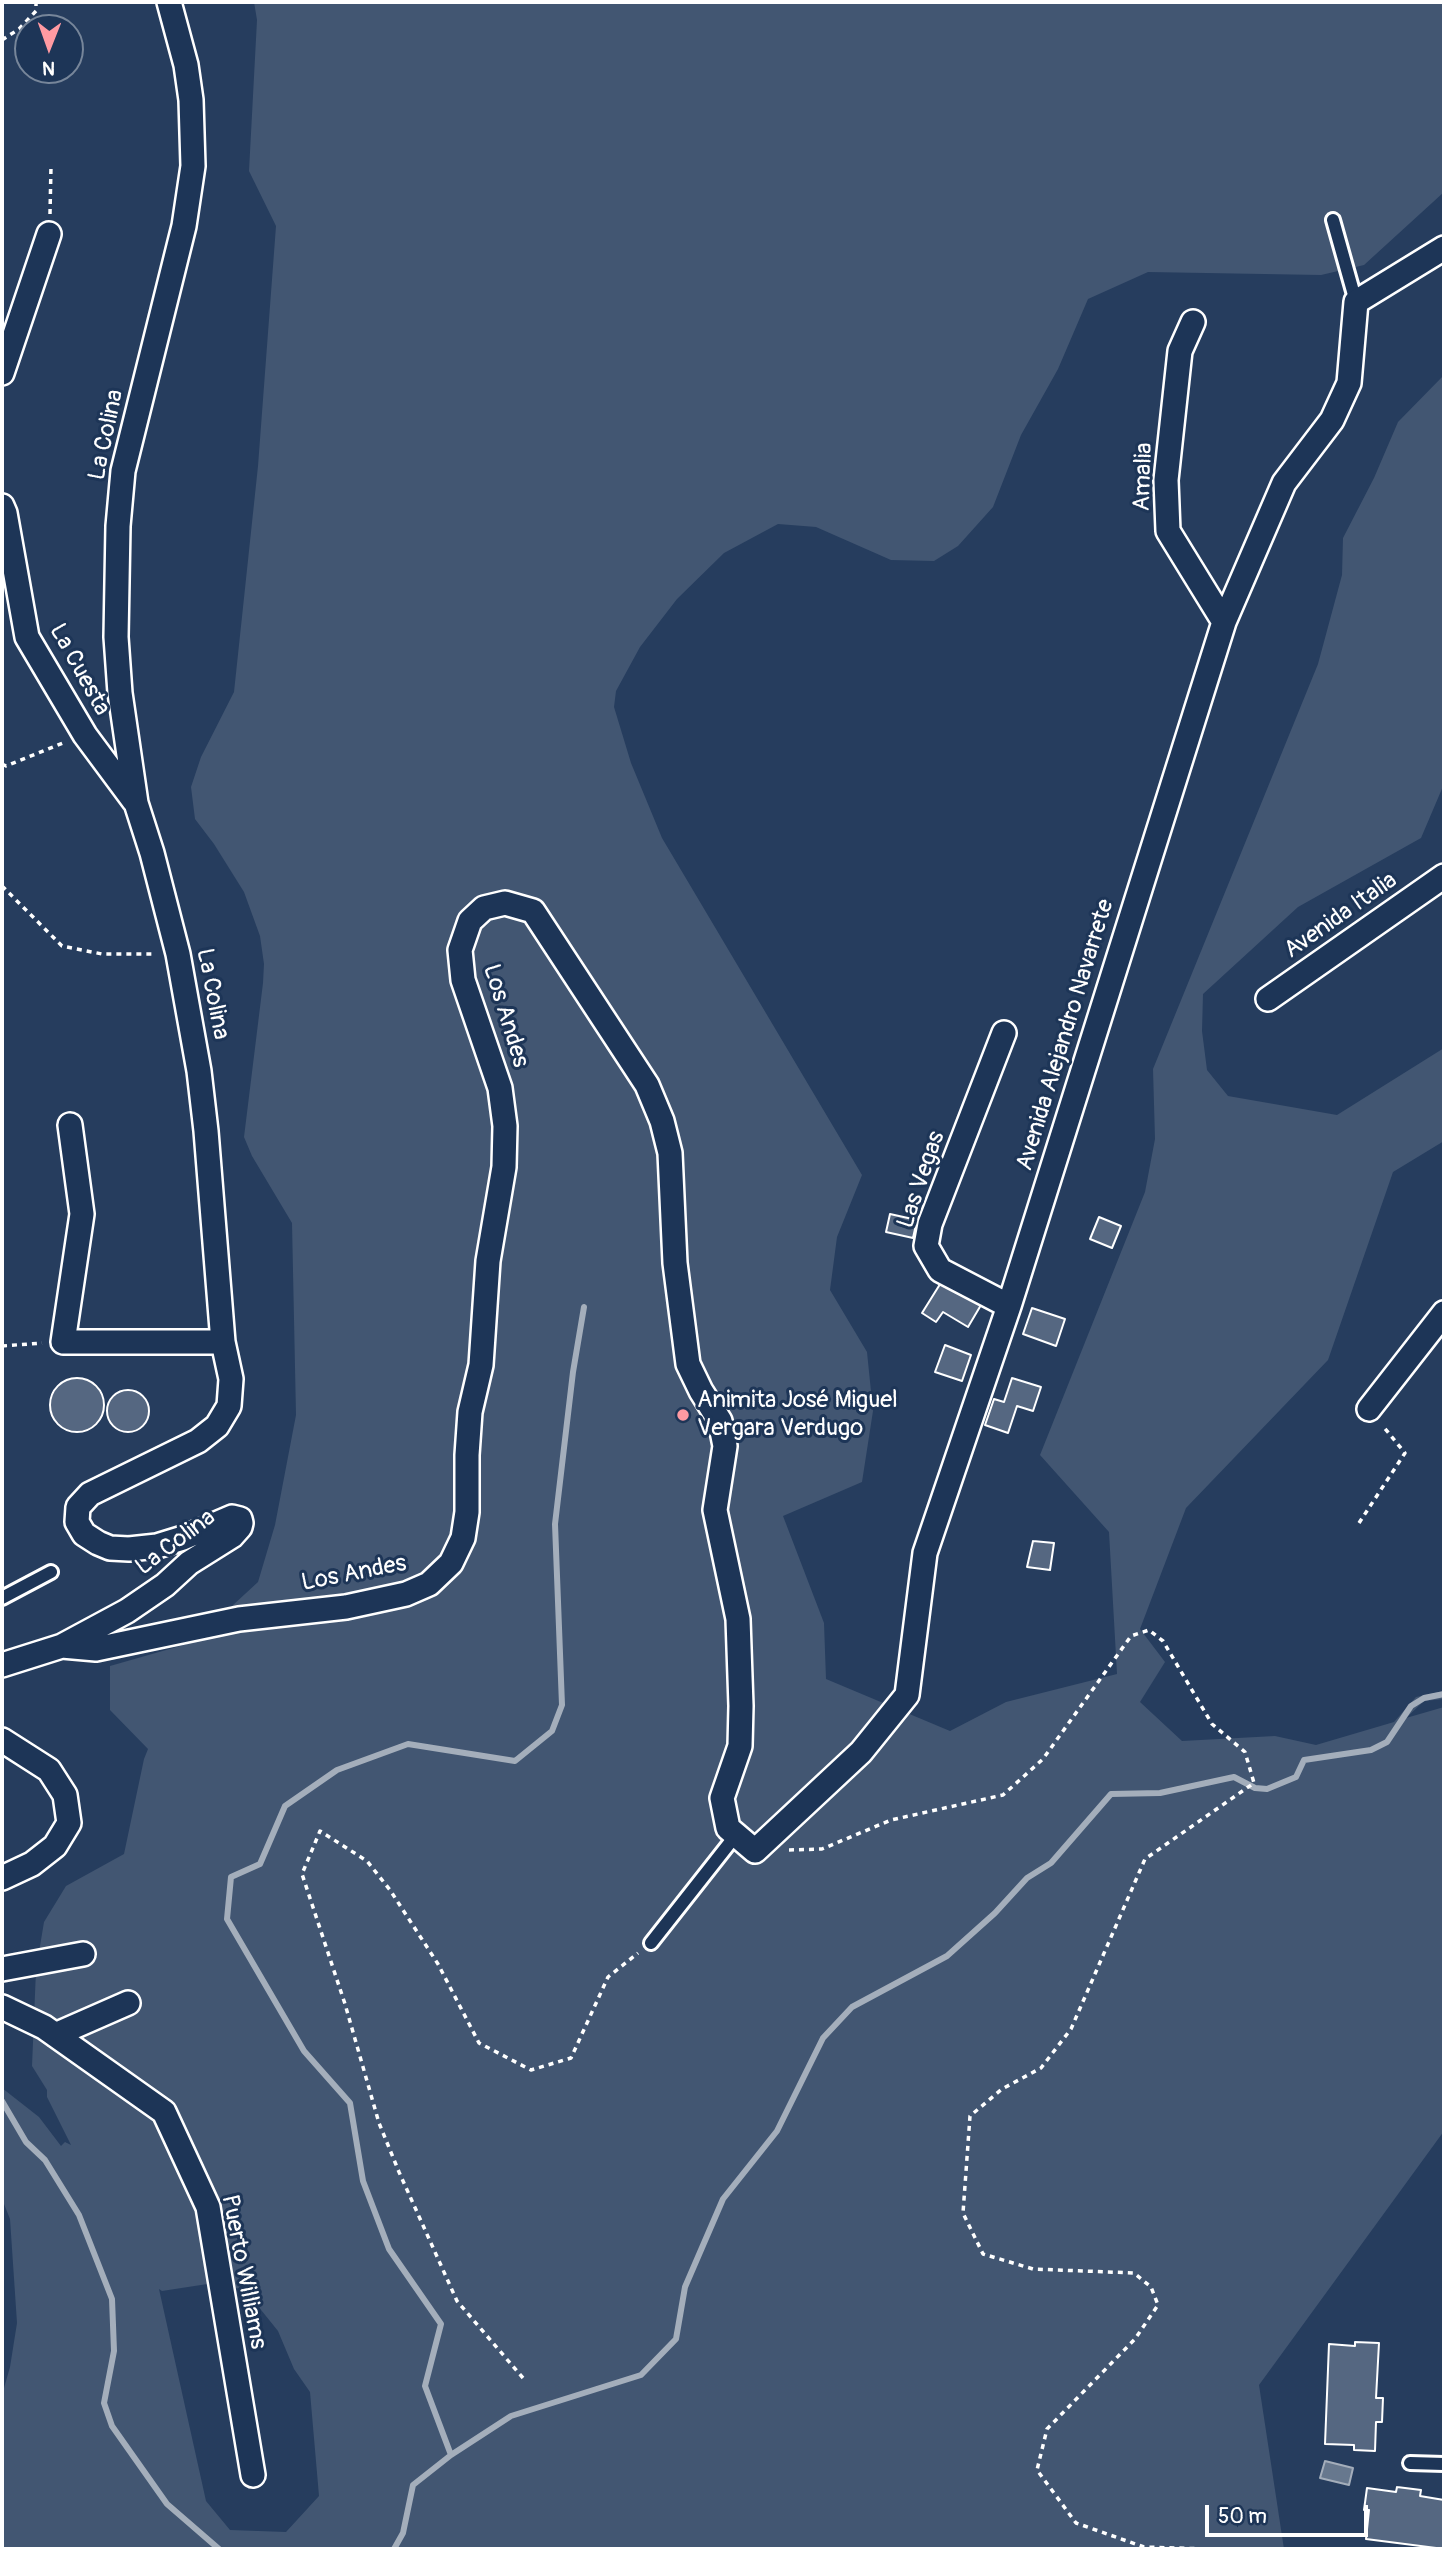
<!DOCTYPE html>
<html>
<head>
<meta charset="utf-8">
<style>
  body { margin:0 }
  #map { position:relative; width:1446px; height:2551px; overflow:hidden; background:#263d5e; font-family:Pangolin,sans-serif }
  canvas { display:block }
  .frame { position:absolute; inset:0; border:4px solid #fff; pointer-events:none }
  .north { position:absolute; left:14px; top:14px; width:70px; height:70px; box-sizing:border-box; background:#1d3557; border:2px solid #77869a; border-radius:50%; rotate:181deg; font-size:19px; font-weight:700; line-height:28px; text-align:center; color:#fff }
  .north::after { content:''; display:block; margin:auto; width:24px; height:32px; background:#ff9aa2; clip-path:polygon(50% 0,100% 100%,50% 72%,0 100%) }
  .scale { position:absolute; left:1205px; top:2505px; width:163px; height:32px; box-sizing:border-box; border:4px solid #fff; border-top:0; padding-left:9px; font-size:21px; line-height:24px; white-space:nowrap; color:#fff; -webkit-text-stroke:5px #1d3557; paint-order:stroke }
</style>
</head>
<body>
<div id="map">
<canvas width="1446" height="2551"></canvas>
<div class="frame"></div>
<div class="north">N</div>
<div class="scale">50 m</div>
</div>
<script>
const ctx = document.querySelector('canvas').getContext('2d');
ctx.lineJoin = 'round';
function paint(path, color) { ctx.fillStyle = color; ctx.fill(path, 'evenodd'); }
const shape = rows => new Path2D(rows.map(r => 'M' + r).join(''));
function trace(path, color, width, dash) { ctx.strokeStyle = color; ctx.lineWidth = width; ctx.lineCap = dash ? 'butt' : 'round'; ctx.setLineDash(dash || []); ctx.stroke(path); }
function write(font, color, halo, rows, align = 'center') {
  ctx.font = font + ' Pangolin,sans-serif'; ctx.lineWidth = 6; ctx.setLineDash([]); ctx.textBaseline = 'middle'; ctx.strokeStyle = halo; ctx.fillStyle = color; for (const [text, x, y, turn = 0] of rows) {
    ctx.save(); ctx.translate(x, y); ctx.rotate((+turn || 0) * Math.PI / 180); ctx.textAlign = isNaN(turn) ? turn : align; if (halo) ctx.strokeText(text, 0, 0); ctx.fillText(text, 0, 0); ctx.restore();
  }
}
const green = shape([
  [254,2,1444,2,1444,192,1364,265,1321,275,1148,272,1088,299,1058,369,1021,435,993,507,958,546,934,561,891,560,816,527,778,524,724,553,677,599,640,647,616,691,614,707,631,763,662,838,862,1175,837,1237,830,1290,867,1352,873,1411,862,1482,783,1516,824,1623,826,1679,950,1731,1006,1702,1117,1674,1109,1532,1040,1455,1145,1192,1155,1139,1153,1069,1318,664,1342,575,1343,538,1374,478,1398,422,1444,375,1444,784,1421,838,1298,907,1203,994,1202,1031,1207,1070,1228,1096,1337,1115,1444,1048,1444,1141,1393,1172,1328,1360,1186,1508,1140,1629,1165,1662,1140,1702,1182,1741,1275,1736,1316,1745,1394,1722,1416,1697,1444,1691,1444,1699,1424,1701,1406,1718,1444,1707,1444,2131,1259,2385,1284,2549,2,2549,2,2395,10,2367,17,2323,10,2219,2,2199,2,2088,39,2117,61,2146,65,2142,71,2145,47,2097,47,2090,32,2066,36,1970,44,1922,66,1886,124,1854,144,1759,148,1749,110,1710,110,1666,201,1640,207,1629,258,1582,275,1525,296,1415,292,1223,252,1156,244,1137,263,983,264,964,260,936,244,892,214,844,195,819,191,787,201,757,234,692,258,466,276,226,249,171,257,20],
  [214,2283,245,2290,278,2331,294,2369,310,2392,319,2496,286,2532,230,2530,206,2501,159,2289,162,2291]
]);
const water = shape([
  [1325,2461,1353,2468,1349,2485,1320,2478,1325,2461]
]);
const stream = shape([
  [2,2101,26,2142,45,2160,79,2215,112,2299,114,2351,104,2403,112,2426,167,2504,219,2549],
  [451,2455,425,2386,441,2324,389,2249,363,2181,350,2103,304,2051,227,1919,231,1877,260,1864,285,1806,337,1770,408,1744,515,1761,552,1731,562,1705,555,1524,573,1372,584,1307],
  [394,2549,403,2533,413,2485,451,2455,511,2416,641,2375,676,2339,685,2287,723,2199,777,2131,823,2038,852,2007,947,1956,995,1913,1027,1878,1051,1863,1111,1794,1160,1793,1234,1777,1255,1788,1267,1789,1296,1777,1304,1760,1371,1750,1387,1742,1411,1706,1424,1698,1444,1694]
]);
const building = shape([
  [890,1214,917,1220,913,1238,886,1232,890,1214],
  [1099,1217,1121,1226,1112,1248,1090,1239,1099,1217],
  [942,1281,950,1289,981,1305,968,1327,943,1312,936,1322,922,1313,942,1281],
  [1032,1308,1065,1319,1056,1346,1023,1334,1032,1308],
  [945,1345,971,1355,962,1381,935,1372,945,1345],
  '50 1405a27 27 0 1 1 54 0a27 27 0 1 1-54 0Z',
  [1012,1378,1041,1387,1033,1411,1017,1406,1008,1433,985,1425,994,1399,1004,1402,1012,1378],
  '107 1411a21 21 0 1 1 42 0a21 21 0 1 1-42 0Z',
  [1033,1541,1054,1543,1050,1570,1027,1567,1033,1541],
  [1355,2342,1379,2343,1376,2398,1383,2398,1382,2422,1376,2422,1375,2451,1354,2450,1354,2445,1325,2444,1329,2344,1355,2346,1355,2342],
  [1397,2487,1421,2490,1420,2496,1444,2500,1444,2549,1366,2539,1369,2510,1364,2510,1367,2488,1396,2492,1397,2487]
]);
const path = shape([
  [2,40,19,29,36,11,36,2],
  [50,214,51,166],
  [2,764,6,766,63,743],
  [2,886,62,946,102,954,156,954],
  [2,1346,42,1343],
  [1359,1523,1405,1453,1382,1425],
  [789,1850,822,1849,891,1820,1003,1795,1043,1759,1131,1636,1149,1630,1163,1641,1212,1724,1245,1752,1254,1783,1145,1859,1071,2029,1041,2068,1002,2089,970,2116,963,2213,983,2254,1033,2269,1134,2273,1151,2287,1158,2305,1135,2339,1047,2429,1037,2470,1076,2523,1144,2547,1209,2549],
  [523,2378,457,2301,399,2172,379,2123,345,2004,302,1874,320,1831,367,1861,390,1890,438,1964,479,2043,531,2070,571,2058,608,1977,638,1953]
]);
const service = shape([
  [1333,220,1356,302],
  [2,1598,51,1572],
  [651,1943,736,1835],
  [1410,2463,1444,2464]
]);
const minor = shape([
  [1193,322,1180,351,1166,480,1168,531,1224,622],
  [2,373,49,234],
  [2,506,5,513,27,637,85,735,134,801],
  [1268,999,1444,876],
  [1004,1033,930,1224,926,1246,940,1270,1009,1306],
  [70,1125,82,1214,63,1342,223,1342],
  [1369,1409,1444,1313],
  [62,1646,127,1611,165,1585,189,1563,232,1536,240,1527,241,1523,240,1519,232,1517,183,1538,157,1546,129,1549,110,1548,98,1543,84,1534,77,1522,78,1507,90,1494,198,1441,217,1426,229,1406,231,1379,223,1342,206,1131,199,1071,178,954,152,853,136,803,120,693,116,637,118,526,123,471,184,226,193,166,191,100,186,65,169,2],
  [2,1665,62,1646,96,1649,239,1619,346,1607,406,1594,429,1584,451,1563,463,1538,467,1512,467,1455,470,1412,481,1365,488,1261,504,1167,505,1126,500,1088,463,980,460,950,470,921,484,908,505,903,533,911,647,1085,662,1121,670,1153,675,1263,688,1364,701,1391,720,1421,725,1446,715,1510,738,1619,741,1706,740,1746,722,1798,728,1828,755,1851,861,1752,907,1695,925,1553,1009,1306,1224,622,1284,483,1332,420,1349,383,1356,302,1444,248],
  [2,1740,49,1770,65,1795,69,1823,55,1846,32,1864,2,1878],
  [2,1969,83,1954],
  [2,2007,44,2027,164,2112,208,2207,253,2475],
  [55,2035,128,2003]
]);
const markers = [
  [683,1415,7,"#ff9aa2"]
];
const streetNames = [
  ["La Colina",107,435,-78],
  ["Amalia",1144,477,-88],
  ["La Cuesta",79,670,61],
  ["Avenida Italia",1341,916,-35],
  ["La Colina",212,994,79],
  ["Los Andes",505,1016,73],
  ["Avenida Alejandro Navarrete",1066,1035,-73],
  ["Las Vegas",922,1180,-71],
  ["La Colina",176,1543,-37],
  ["Los Andes",354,1574,-11],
  ["Puerto Williams",243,2272,79]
];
const poiNames = [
  ["Animita José Miguel",697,1401],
  ["Vergara Verdugo",697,1429]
];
paint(green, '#425672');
paint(water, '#67788e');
trace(water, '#a4aebb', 2);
trace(stream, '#a4aebb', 6);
paint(building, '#556781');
trace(building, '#fff', 2);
trace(service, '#fff', 18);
trace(minor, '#fff', 28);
trace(path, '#fff', 3.5, [5, 5]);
trace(service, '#1d3557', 12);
trace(minor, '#1d3557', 23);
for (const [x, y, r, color] of markers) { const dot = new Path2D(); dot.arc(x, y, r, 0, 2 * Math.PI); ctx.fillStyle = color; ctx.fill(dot); trace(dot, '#1d3557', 2.5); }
write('24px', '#fff', '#1d3557', streetNames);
write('24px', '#fff', '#1d3557', poiNames, 'left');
</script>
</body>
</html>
